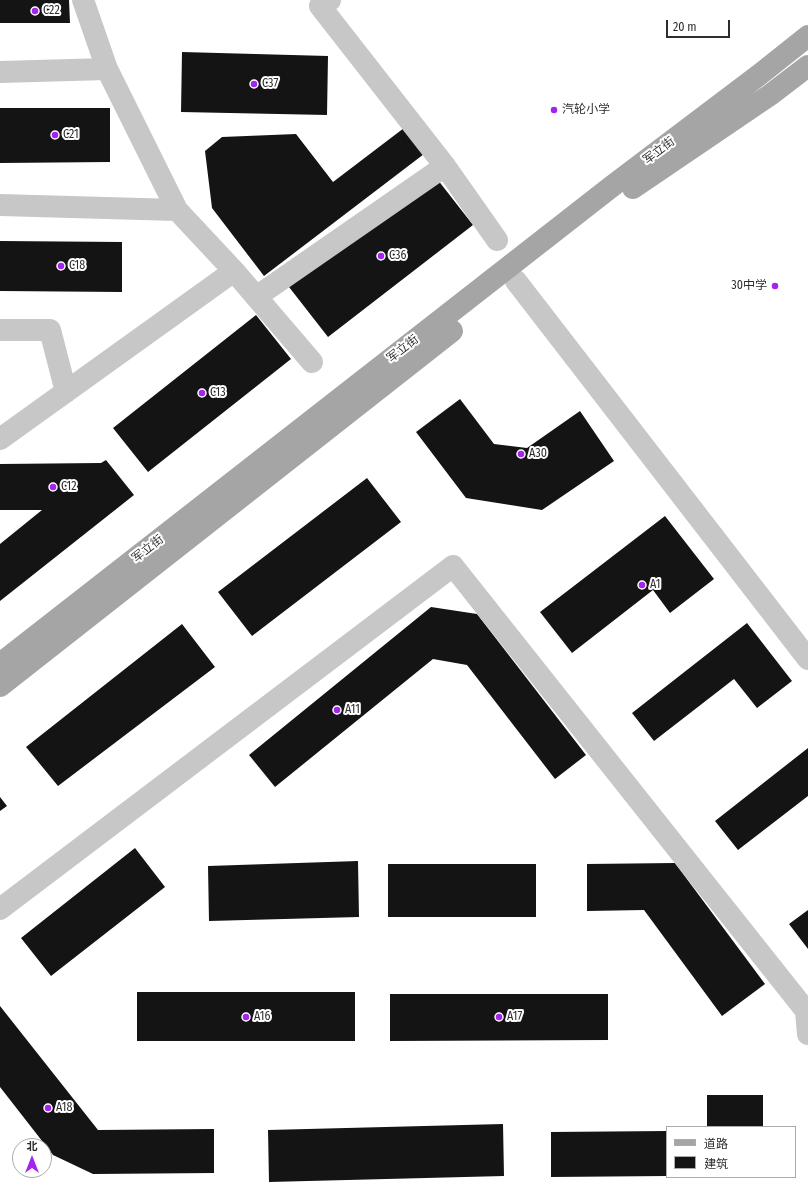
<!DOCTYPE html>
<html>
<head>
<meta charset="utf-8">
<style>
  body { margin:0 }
  #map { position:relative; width:808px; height:1190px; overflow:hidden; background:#fff; font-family:"Fira Sans Condensed","Noto Sans SC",sans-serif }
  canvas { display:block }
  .legend { position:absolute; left:666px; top:1126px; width:130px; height:52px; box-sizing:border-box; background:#fff; border:1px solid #ababab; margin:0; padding:5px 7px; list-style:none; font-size:12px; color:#2d2d2d }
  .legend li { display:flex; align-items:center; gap:8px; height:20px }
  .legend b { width:20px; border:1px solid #ababab }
  .north { position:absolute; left:12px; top:1138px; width:40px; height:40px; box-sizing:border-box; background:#fff; border:1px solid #ababab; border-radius:50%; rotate:0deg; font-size:11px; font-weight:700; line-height:16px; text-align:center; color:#2d2d2d }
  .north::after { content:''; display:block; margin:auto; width:14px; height:18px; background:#a323ef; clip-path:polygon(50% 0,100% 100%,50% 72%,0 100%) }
  .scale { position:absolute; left:666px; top:20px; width:64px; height:18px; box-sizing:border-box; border:2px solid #2d2d2d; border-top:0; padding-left:5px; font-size:12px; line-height:14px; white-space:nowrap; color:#2d2d2d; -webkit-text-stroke:3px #fff; paint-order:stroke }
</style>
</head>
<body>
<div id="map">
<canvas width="808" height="1190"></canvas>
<ul class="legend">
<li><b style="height:5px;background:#a5a5a5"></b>道路</li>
<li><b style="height:11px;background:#141414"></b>建筑</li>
</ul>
<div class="north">北</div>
<div class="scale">20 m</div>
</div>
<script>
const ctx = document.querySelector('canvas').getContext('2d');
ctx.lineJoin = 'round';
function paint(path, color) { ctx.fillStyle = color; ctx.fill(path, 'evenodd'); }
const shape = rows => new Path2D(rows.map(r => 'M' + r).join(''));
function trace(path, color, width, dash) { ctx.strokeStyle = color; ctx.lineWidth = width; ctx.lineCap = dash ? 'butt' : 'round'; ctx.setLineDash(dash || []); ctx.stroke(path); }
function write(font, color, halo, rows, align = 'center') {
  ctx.font = font + ' "Fira Sans Condensed","Noto Sans SC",sans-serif'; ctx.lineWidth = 4; ctx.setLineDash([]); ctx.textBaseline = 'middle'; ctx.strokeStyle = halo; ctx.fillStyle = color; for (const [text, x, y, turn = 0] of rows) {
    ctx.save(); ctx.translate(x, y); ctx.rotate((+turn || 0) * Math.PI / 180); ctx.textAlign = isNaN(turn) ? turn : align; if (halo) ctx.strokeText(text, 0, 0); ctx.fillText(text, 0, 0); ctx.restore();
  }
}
const building = shape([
  [0,0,69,0,70,23,0,23],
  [182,52,328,56,327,115,181,112],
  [0,108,110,108,110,162,0,163],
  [404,128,424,154,264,276,212,208,205,151,222,137,296,134,333,182],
  [434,175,473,225,328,337,289,287],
  [0,241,122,242,122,292,0,291],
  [256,315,291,359,148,472,113,428],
  [460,399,494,444,527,448,580,411,614,461,542,510,466,498,416,432],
  [106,460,134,495,0,601,0,544,42,510,0,510,0,464,101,463],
  [367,478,401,522,252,636,218,592],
  [665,516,714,579,670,613,653,590,572,653,540,612],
  [431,607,477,614,586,755,555,779,467,665,433,659,275,787,249,755],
  [747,623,792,681,757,708,734,679,654,741,632,713],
  [182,624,215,667,58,786,26,747],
  [808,748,808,796,738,850,715,821],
  [0,797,7,806,0,811],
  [135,848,165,887,51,976,21,938],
  [358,861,359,917,209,921,208,866],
  [675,863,765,984,722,1016,644,910,587,911,587,864],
  [388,864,536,864,536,917,388,917],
  [808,910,808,949,789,924],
  [137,992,355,992,355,1041,137,1041],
  [390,994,608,994,608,1040,390,1041],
  [0,1006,98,1130,214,1129,214,1173,93,1174,53,1155,0,1087],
  [707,1095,763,1095,763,1127,707,1127],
  [503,1124,504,1176,269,1182,268,1130],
  [667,1131,667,1176,551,1177,551,1132]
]);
const minor = shape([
  [83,0,107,69],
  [330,0,320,6,445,166,497,240],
  [0,72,107,69,177,210],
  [0,205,177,210,234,271],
  [516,281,808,659],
  [256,297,445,166],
  [0,330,50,330,66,392],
  [0,439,234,271,312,362],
  [0,909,453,566,806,1011,808,1034]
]);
const major = shape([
  [633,188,770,95,808,66],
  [0,664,611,187,759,75,808,36],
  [0,686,452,331]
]);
const markers = [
  [35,11,4,"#a323ef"],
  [254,84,4,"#a323ef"],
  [554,110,4,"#a323ef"],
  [55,135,4,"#a323ef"],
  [381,256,4,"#a323ef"],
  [61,266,4,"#a323ef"],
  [775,286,4,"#a323ef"],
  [202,393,4,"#a323ef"],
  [521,454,4,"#a323ef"],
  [53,487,4,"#a323ef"],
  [642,585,4,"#a323ef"],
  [337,710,4,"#a323ef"],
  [246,1017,4,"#a323ef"],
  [499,1017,4,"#a323ef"],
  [48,1108,4,"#a323ef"]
];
const poiNames = [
  ["C22",43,11],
  ["C37",262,84],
  ["汽轮小学",562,110],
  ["C21",63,135],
  ["C36",389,256],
  ["C18",69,266],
  ["30中学",767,286,"right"],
  ["C13",210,393],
  ["A30",529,454],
  ["C12",61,487],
  ["A1",650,585],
  ["A11",345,710],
  ["A16",254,1017],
  ["A17",507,1017],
  ["A18",56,1108]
];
const streetNames = [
  ["军立街",659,151,-37],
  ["军立街",403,349,-38],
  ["军立街",148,549,-38]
];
paint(building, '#141414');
trace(minor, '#c7c7c7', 22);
trace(major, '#a5a5a5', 22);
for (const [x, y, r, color] of markers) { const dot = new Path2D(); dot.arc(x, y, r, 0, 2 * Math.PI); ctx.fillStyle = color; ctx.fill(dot); trace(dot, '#fff', 1.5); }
write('12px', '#2d2d2d', '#fff', poiNames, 'left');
write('12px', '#2d2d2d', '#fff', streetNames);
</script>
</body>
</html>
